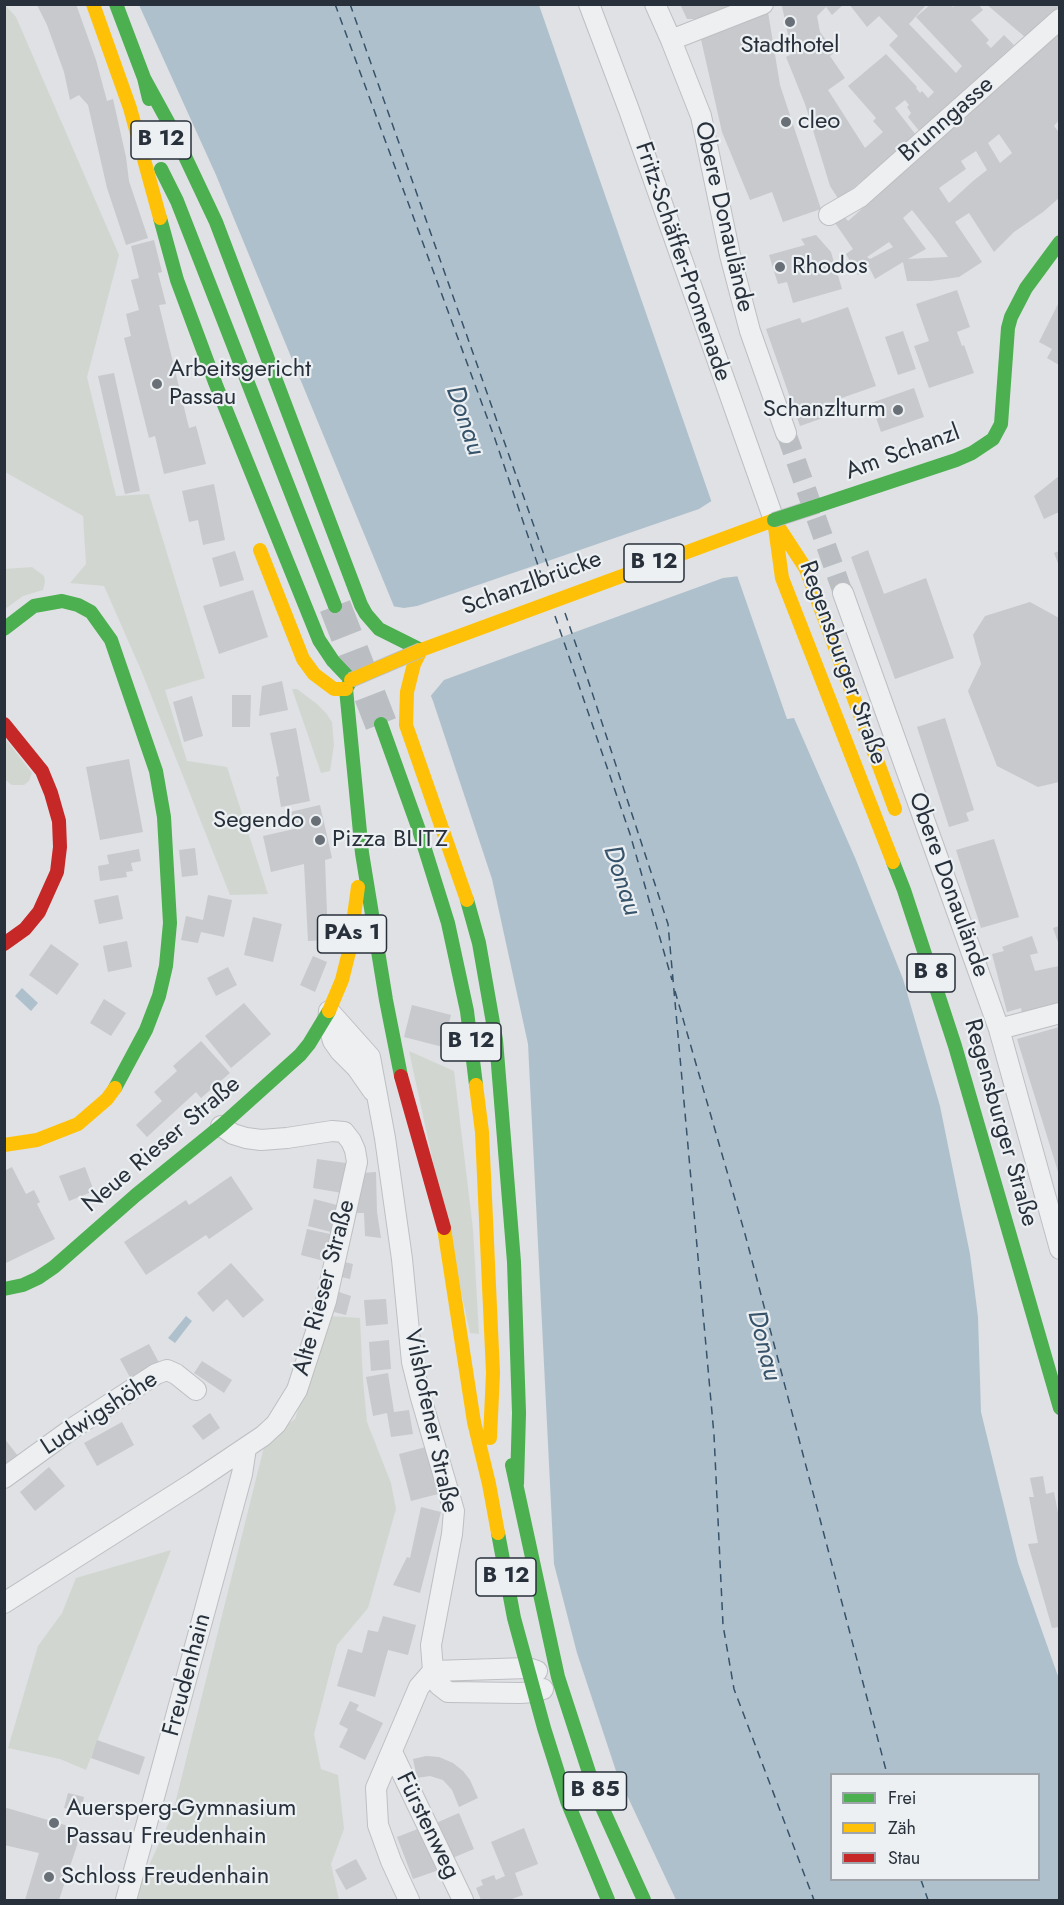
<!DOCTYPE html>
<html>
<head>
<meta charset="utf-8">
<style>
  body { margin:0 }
  #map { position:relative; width:1064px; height:1905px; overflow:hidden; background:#dfe1e4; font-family:Jost,sans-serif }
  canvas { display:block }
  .frame { position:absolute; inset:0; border:6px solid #28313b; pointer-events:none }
  .legend { position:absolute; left:830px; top:1773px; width:210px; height:108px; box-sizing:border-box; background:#ecf0f3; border:2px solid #9ea4a9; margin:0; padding:8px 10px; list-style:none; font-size:18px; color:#28313b }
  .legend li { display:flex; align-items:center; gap:12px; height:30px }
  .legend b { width:30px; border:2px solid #9ea4a9 }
</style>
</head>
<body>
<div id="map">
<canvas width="1064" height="1905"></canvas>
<div class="frame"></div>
<ul class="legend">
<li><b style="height:8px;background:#4caf50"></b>Frei</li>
<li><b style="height:8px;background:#ffc107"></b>Zäh</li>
<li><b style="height:8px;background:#c62828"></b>Stau</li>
</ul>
</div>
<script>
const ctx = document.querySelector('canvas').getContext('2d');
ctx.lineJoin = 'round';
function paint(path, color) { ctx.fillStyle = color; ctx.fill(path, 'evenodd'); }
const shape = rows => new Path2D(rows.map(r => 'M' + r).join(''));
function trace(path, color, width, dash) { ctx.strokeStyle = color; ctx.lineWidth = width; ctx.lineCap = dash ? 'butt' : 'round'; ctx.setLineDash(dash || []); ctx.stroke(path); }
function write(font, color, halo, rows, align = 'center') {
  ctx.font = font + ' Jost,sans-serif'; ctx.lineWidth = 4.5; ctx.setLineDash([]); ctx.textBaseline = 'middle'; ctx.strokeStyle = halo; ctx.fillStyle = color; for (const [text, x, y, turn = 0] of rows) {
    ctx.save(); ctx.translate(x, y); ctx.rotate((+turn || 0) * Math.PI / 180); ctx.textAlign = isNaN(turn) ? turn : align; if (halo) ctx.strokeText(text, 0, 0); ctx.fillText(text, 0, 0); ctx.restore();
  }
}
const green = shape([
  [5,5,16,17,119,255,87,377,116,496,149,494,205,678,165,690,187,761,227,767,268,894,230,895,141,670,104,586,70,583,86,564,83,516,5,472],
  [32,567,44,576,45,582,43,590,23,596,5,609,5,569],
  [292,689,297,689,317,704,326,713,332,722,334,745,330,771,321,773],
  [4,737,32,773,29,781,24,785,12,785,5,780],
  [409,1051,454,1071,473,1229,479,1334,470,1333],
  [328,1316,360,1318,363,1380,367,1422,391,1483,396,1509,368,1608,337,1645,314,1734,321,1769,338,1775,344,1829,331,1864,339,1900,135,1900,140,1884,172,1816,266,1439,295,1419],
  [171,1550,86,1770,60,1759,8,1748,38,1646,62,1613,76,1578]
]);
const water = shape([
  [139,5,539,5,787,719,794,718,856,860,903,979,940,1106,970,1254,978,1317,981,1412,1018,1563,1059,1679,1059,1900,676,1900,617,1774,577,1653,554,1564,528,1044,492,879,433,701,216,175],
  [832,1774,1038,1774,1038,1880,832,1880],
  [22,988,38,1003,31,1011,15,996],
  [186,1316,192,1321,175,1343,168,1338]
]);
const pier = shape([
  [713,500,740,576,723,578,444,680,429,698,391,606,404,608,417,606,699,509]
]);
const ferry = shape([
  [335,4,495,439,545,586],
  [350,4,554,583],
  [565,613,586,674,668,924,714,1435,723,1625,734,1689,814,1900],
  [555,616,630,834,672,980],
  [675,991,745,1234,887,1774],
  [921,1880,928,1900]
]);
const building = shape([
  [39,4,76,4,96,60,107,101,113,99,126,157,129,181,148,238,126,245,107,188,88,105,79,95,70,100,64,72,47,25,37,5],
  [680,4,746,4,709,19,687,19],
  [783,4,844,4,832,15,826,7,817,16,820,32,835,52,830,56,845,78,828,90,865,148,883,132,873,121,876,118,848,86,886,54,917,87,916,88,920,93,922,91,928,98,934,92,889,45,898,36,879,16,867,27,849,4,927,4,909,24,956,73,962,66,916,17,931,4,950,4,953,7,956,4,978,4,983,10,971,20,989,40,986,43,991,48,1004,35,1014,45,920,132,908,117,911,113,907,107,909,105,905,100,895,108,916,135,839,200,830,186,805,104,786,57,792,54,782,6],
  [986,4,1060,4,1060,6,1025,37],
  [768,12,780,85,821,209,783,222,772,192,750,200,722,132,700,35],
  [1059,29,1059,96,1058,98,1059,99,1059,120,1054,126,1058,131,1059,129,1059,198,1043,212,1014,232,994,252,969,213,955,222,982,262,959,277,931,281,907,281,903,262,875,279,869,267,858,275,846,254,853,249,835,223,844,216,848,221,855,215],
  [999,134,1012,153,1000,163,988,143],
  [976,151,987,170,973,181,949,203,939,188,966,169,961,161],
  [912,210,935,239,948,257,908,259,926,249,903,218],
  [889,242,893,247,870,259,867,257],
  [816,235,831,252,842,289,793,303,787,282,778,284,769,255,805,245,801,239],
  [154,240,162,272,158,273,166,304,159,305,189,428,196,426,206,464,164,474,155,436,149,438,124,338,131,336,126,314,139,310,131,280,139,278,131,246],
  [957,290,970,327,957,332,962,346,964,345,974,373,929,388,914,346,929,341,916,304],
  [1058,304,1059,305,1059,365,1047,358,1052,349,1039,342],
  [848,307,876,386,836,400,840,412,800,426,766,329,800,318,802,323],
  [903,331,916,369,898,375,885,337],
  [114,373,140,491,125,494,98,376],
  [914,388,924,417,881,432,871,403],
  [1059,476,1059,512,1044,519,1034,496],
  [214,484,225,540,203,545,198,520,189,522,182,491],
  [868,550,884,594,926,578,954,658,895,679,851,557],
  [235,551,244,580,220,587,212,558],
  [1059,551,1059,566,1054,553],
  [253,590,268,637,219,654,203,606],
  [1030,602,1059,618,1059,782,1038,787,997,766,968,691,981,664,973,635,985,616],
  [282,681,288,710,259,716,262,686],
  [232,695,251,695,250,727,232,727],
  [192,696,203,736,184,742,173,702],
  [945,718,974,810,966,813,969,821,949,827,917,727],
  [296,728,310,801,281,807,276,777,279,776,270,733],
  [129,759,143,832,100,840,86,767],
  [320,805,332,858,325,860,328,940,308,941,304,864,271,872,263,836,294,829,290,812],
  [994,839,1019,917,981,928,956,850],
  [195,848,198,875,182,877,179,850],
  [139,849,141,861,131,863,133,871,126,872,127,877,100,881,98,866,109,864,107,855],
  [118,895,123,919,99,924,94,900],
  [208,895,232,900,224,937,201,932,198,943,181,940,186,916,203,920],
  [253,917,282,924,273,962,244,955],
  [1059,926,1059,945,1053,928],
  [1032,936,1038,953,1030,955,1035,971,1059,966,1059,1004,1022,1014,1021,1008,1007,1012,992,954,1004,951,1002,947],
  [127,941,132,967,108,972,103,946],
  [51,944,79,964,57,995,29,975],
  [313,956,327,962,315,992,300,985],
  [228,967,237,985,216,996,207,978],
  [104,999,126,1013,111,1036,90,1023],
  [244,1003,271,1034,231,1068,205,1036],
  [412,1005,451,1015,443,1047,404,1037],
  [1059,1027,1059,1175,1017,1039],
  [201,1041,230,1073,201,1098,196,1092,147,1137,136,1125,162,1101,154,1092,177,1071,173,1066],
  [317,1159,346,1163,342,1193,313,1188],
  [12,1167,26,1194,34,1190,40,1202,37,1204,55,1239,4,1264,4,1171],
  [85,1167,94,1191,69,1201,59,1176],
  [376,1172,377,1212,381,1238,365,1236,364,1213,354,1213,362,1173],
  [231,1176,253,1209,209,1239,206,1235,146,1275,124,1242,186,1200,189,1205],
  [314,1199,337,1205,331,1232,308,1226],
  [307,1229,330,1234,324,1261,301,1255],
  [344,1262,353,1264,350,1279,341,1277],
  [231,1263,264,1300,243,1318,227,1299,213,1312,197,1293],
  [339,1292,351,1296,346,1315,334,1312],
  [386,1299,388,1324,366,1326,364,1300],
  [389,1340,391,1369,371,1371,369,1342],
  [149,1344,162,1368,133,1383,120,1359],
  [202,1361,232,1380,224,1393,194,1373],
  [388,1373,394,1412,409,1410,413,1434,391,1437,387,1413,373,1416,366,1377],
  [210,1413,220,1428,203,1440,192,1426],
  [122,1422,134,1445,97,1466,84,1443],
  [4,1438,18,1456,4,1465],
  [426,1447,438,1494,411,1501,399,1454],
  [49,1467,65,1486,35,1511,20,1492],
  [1043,1476,1046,1494,1054,1492,1059,1518,1059,1627,1052,1628,1028,1544,1038,1543,1029,1497,1034,1497,1030,1478],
  [421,1507,441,1512,420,1593,393,1585,407,1557,410,1558],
  [383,1616,416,1625,408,1655,388,1650,375,1697,337,1686,348,1649,362,1653,368,1630,378,1632],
  [350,1701,359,1705,356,1710,383,1723,365,1760,339,1747,348,1729,339,1724],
  [97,1740,145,1757,139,1775,91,1758],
  [426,1756,439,1757,453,1763,463,1771,470,1780,478,1798,459,1807,452,1790,443,1780,430,1776,417,1778,413,1759],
  [68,1793,84,1797,81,1812,64,1808],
  [7,1808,82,1830,59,1900,25,1900,39,1853,4,1845,4,1810],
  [459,1813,474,1849,450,1859,436,1823],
  [423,1827,439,1870,413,1879,397,1837],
  [524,1828,538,1864,515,1873,523,1895,509,1900,481,1900,476,1888,483,1885,481,1880,494,1875,496,1880,505,1876,491,1842],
  [356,1859,367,1879,346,1890,335,1870]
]);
const streetTunnel = shape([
  [786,433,843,593]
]);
const primaryTunnel = shape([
  [335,606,381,724]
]);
const street = shape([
  [589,4,629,110,774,520],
  [655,4,671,40,701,116,730,255,750,331,786,433],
  [671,40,763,4],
  [829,215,860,197,1060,19],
  [843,593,999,1029,1060,1249],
  [329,1011,370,1057,385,1138,402,1259,412,1362,421,1398,454,1511,452,1534,431,1645,433,1671,439,1685,448,1692,520,1693,534,1692,543,1689],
  [329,1011,328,1024,333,1041,340,1051,357,1068,373,1091],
  [999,1029,1060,1013],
  [4,1478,73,1428,156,1374,167,1370,176,1374,196,1390],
  [4,1603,193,1483,263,1436,276,1424,297,1390,326,1301,357,1162,355,1150,351,1141,344,1132,332,1131,287,1138,261,1140,246,1138,233,1134,221,1126],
  [392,1752,463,1900],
  [126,1900,242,1474,246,1448],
  [409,1900,391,1861,378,1825,376,1788,419,1687,433,1671,528,1668,537,1671]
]);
const fast = shape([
  [116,4,144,78,149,99],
  [144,78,173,131,216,222,361,605,366,614,379,629,421,650],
  [161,169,177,201,335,606],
  [160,218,177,280,216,385,319,640,333,661,351,680,346,689],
  [817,506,956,460,972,453,993,439,1001,424,1008,328,1011,317,1026,288,1060,242],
  [4,629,34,606,62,601,78,605,91,612,111,640,156,771,164,817,170,923,166,966,159,996,146,1030,115,1088],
  [346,689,362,853,386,1000,401,1076],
  [381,724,419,830,448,923,467,1011,476,1085],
  [893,862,904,890,955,1046,1060,1408],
  [467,900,479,943,496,1040,514,1262,519,1413,517,1484],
  [4,1289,23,1285,38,1278,54,1267,136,1195,221,1126,300,1055,309,1044,329,1011],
  [512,1465,558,1677,596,1794,644,1900],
  [498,1533,514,1618,544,1728,567,1801,608,1900]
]);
const slow = shape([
  [93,4,130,108,160,218],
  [774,520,782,578,893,862],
  [778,526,806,569,895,809],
  [260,550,303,659,314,674,334,689,346,689],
  [421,650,414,664,407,692,406,725,467,900],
  [421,650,774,520],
  [329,1011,342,980,349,952,358,887],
  [476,1085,482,1132,493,1373,490,1438],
  [4,1145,37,1140,78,1124,107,1099,115,1088],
  [444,1228,474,1422,489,1484,498,1533]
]);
const jam = shape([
  [4,724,42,771,51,793,59,821,60,847,57,872,39,912,25,929,4,944],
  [401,1076,444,1228]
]);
const fastBridge = shape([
  [774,520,817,506]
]);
const slowBridge = shape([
  [351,680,421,650]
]);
const markers = [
  [790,22,6,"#686f76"],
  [786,122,6,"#686f76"],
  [780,267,6,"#686f76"],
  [157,384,6,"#686f76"],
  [898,410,6,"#686f76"],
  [316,821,6,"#686f76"],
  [320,840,6,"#686f76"],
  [54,1823,6,"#686f76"],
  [49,1877,6,"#686f76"]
];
const shields = [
  [161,140,60],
  [654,563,60],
  [352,934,69],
  [931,973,48],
  [471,1042,60],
  [506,1577,60],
  [595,1791,63]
];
const shieldNames = [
  ["B 12",161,140],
  ["B 12",654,563],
  ["PAs 1",352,934],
  ["B 8",931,973],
  ["B 12",471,1042],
  ["B 12",506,1577],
  ["B 85",595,1791]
];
const poiNames = [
  ["Stadthotel",790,46,"center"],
  ["cleo",798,122],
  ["Rhodos",792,267],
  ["Arbeitsgericht",169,370],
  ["Passau",169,398],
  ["Schanzlturm",886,410,"right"],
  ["Segendo",304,821,"right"],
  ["Pizza BLITZ",332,840],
  ["Auersperg-Gymnasium",66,1809],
  ["Passau Freudenhain",66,1837],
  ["Schloss Freudenhain",61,1877]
];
const streetNames = [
  ["Brunngasse",947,120,-41],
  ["Obere Donaulände",723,217,77],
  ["Fritz-Schäffer-Promenade",682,262,71],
  ["Am Schanzl",903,453,-20],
  ["Schanzlbrücke",532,584,-20],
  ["Regensburger Straße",842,663,70],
  ["Obere Donaulände",948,885,70],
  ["Regensburger Straße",1000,1123,74],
  ["Neue Rieser Straße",162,1145,-40],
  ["Alte Rieser Straße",325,1288,-75],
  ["Ludwigshöhe",100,1414,-33],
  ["Vilshofener Straße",430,1421,78],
  ["Freudenhain",188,1675,-75],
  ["Fürstenweg",427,1826,64]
];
const waterNames = [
  ["Donau",464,421,71],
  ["Donau",621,881,72],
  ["Donau",763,1346,76]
];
paint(green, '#d1d7d0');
paint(water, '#afc0cd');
paint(pier, '#dfe1e4');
trace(ferry, '#37536a', 1.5, [8, 6]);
paint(building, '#c7c9cc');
trace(streetTunnel, '#babec2', 20, [20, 10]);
trace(primaryTunnel, '#babec2', 32, [32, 16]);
trace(street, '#bdbfc2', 22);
trace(street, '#eeeff1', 20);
trace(fast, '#4caf50', 14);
trace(slow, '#ffc107', 14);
trace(jam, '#c62828', 14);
trace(fastBridge, '#bcbec1', 16, []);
trace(slowBridge, '#bcbec1', 16, []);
trace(fastBridge, '#4caf50', 14);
trace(slowBridge, '#ffc107', 14);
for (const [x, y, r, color] of markers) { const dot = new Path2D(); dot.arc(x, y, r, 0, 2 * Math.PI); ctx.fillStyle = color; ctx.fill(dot); trace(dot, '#ecf0f3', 2); }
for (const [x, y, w] of shields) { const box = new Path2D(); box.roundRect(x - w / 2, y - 19, w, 38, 4.5); ctx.fillStyle = '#ecf0f3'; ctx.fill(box); trace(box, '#28313b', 1.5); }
write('bold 22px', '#28313b', null, shieldNames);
write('24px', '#28313b', '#ecf0f3', poiNames, 'left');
write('24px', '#28313b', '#ecf0f3', streetNames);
write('italic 26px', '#37536a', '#ecf0f3', waterNames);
</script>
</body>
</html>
